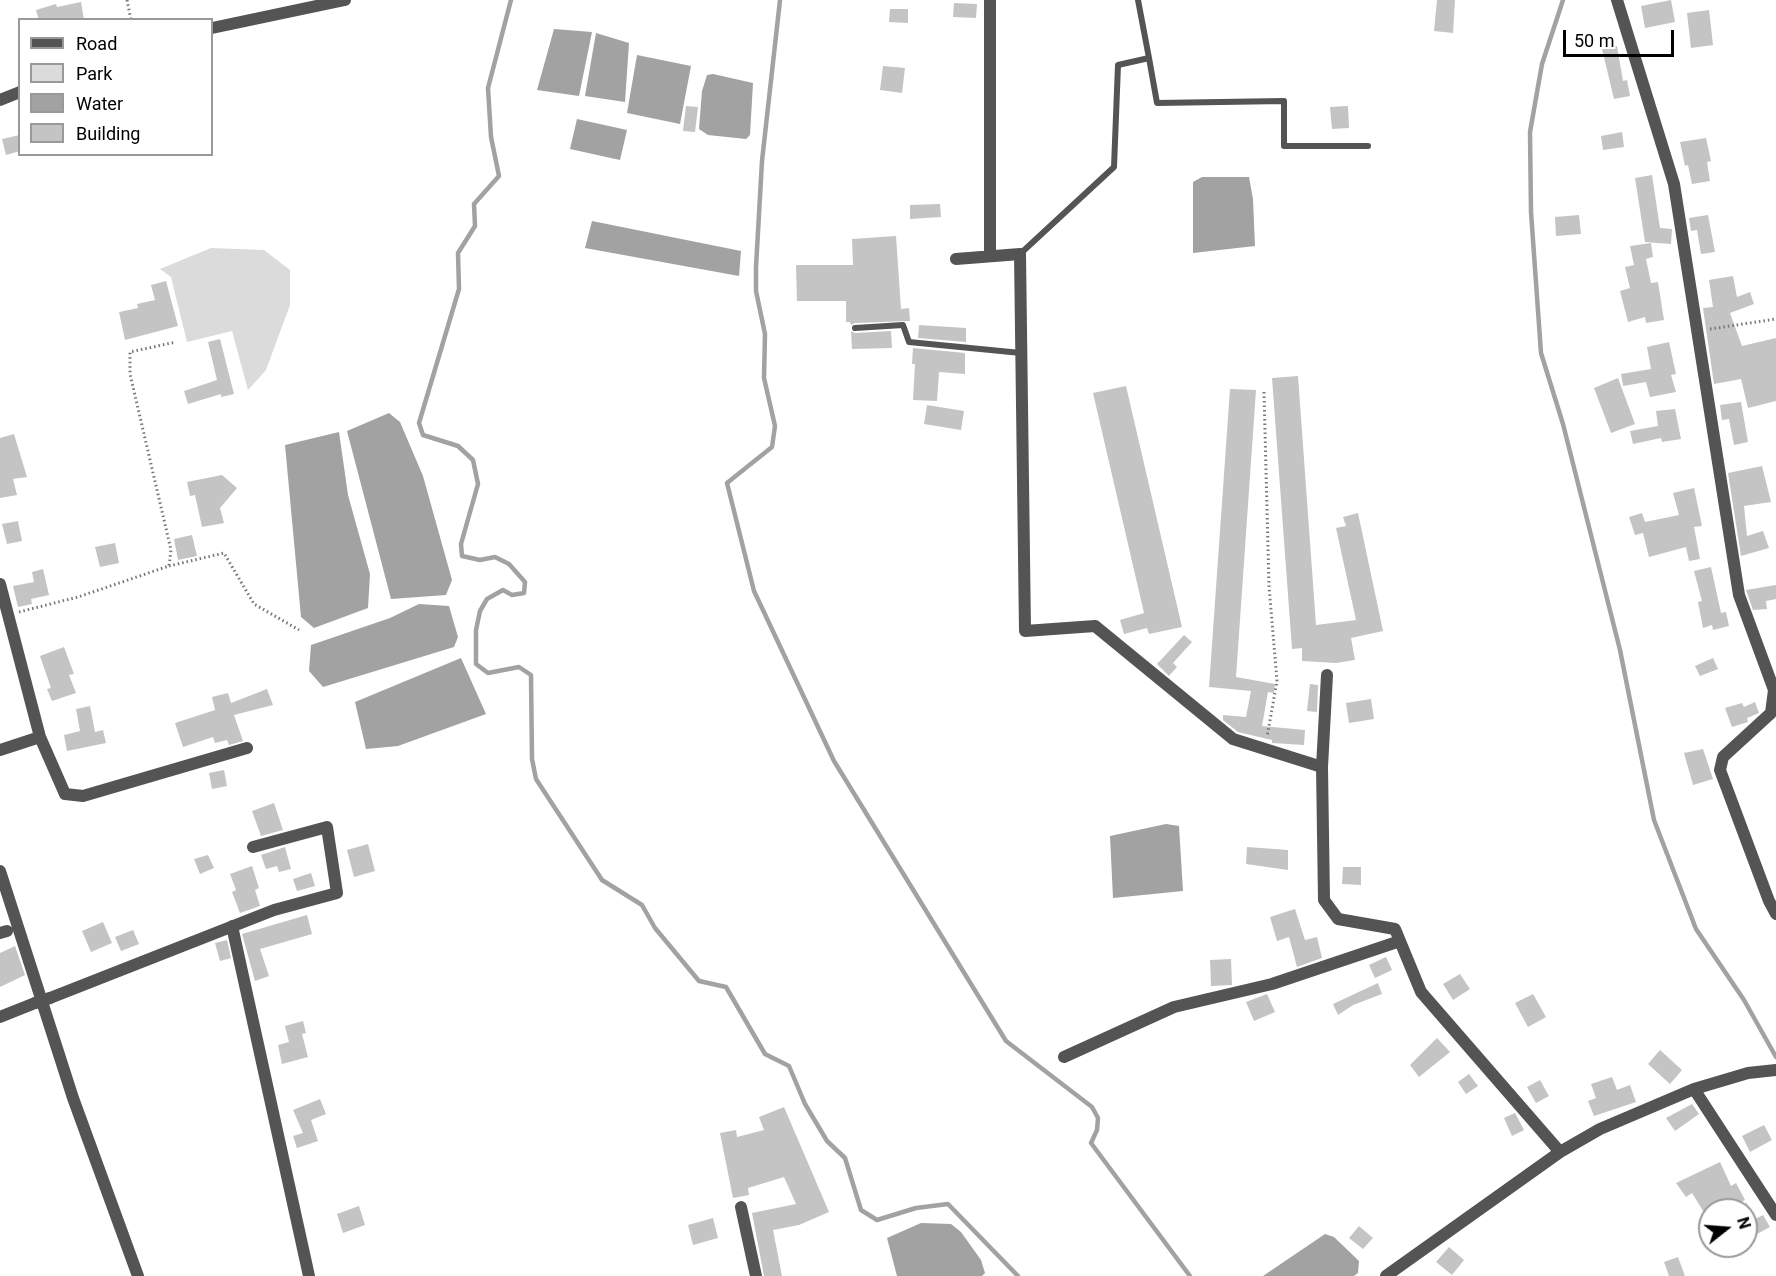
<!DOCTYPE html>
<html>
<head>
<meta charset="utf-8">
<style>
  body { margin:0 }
  #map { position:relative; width:1776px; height:1276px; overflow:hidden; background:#fff; font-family:Roboto,sans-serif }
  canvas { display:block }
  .legend { position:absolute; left:18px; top:18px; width:195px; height:138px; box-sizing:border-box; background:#fff; border:2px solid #999; margin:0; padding:8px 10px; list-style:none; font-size:18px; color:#000 }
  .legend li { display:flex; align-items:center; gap:12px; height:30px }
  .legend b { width:30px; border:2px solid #999 }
  .north { position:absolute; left:1698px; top:1198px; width:60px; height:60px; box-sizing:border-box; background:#fff; border:2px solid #999; border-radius:50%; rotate:73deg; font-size:16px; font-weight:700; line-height:24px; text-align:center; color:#000 }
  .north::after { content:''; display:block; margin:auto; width:21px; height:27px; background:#000; clip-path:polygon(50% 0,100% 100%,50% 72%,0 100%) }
  .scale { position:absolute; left:1563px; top:30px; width:111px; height:27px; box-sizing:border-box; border:3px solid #000; border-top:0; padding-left:8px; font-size:18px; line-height:21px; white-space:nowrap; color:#000; -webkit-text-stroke:4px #fff; paint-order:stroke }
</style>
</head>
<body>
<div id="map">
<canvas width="1776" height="1276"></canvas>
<ul class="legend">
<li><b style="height:8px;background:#545454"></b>Road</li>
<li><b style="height:16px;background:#dbdbdb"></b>Park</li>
<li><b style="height:16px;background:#a2a2a2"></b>Water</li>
<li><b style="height:16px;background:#c4c4c4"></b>Building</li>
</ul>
<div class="north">N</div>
<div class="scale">50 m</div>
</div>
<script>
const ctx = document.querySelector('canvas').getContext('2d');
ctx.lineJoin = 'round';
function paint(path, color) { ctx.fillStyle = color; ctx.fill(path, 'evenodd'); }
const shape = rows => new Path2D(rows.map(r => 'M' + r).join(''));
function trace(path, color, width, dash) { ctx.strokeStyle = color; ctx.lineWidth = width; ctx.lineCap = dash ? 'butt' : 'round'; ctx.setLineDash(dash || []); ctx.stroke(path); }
const green = shape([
  [211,248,264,250,290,270,290,305,266,370,248,390,232,331,187,342,171,277,160,269]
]);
const water = shape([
  [554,29,592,32,579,96,537,90],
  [596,33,629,43,625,102,585,96],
  [637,55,691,66,680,124,627,113],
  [713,74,753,83,750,135,746,139,708,135,699,129,702,91,707,75],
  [577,119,627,130,620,160,570,149],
  [1202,177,1249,177,1253,199,1255,246,1193,253,1193,182],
  [592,221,741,251,739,276,585,248],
  [389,413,400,422,423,476,452,580,446,595,391,599,347,431],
  [339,432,348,495,370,574,368,608,314,628,301,617,285,445],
  [419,604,449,606,458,637,454,647,323,687,309,671,311,645,390,618],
  [461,658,486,714,398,746,366,749,355,702],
  [1166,824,1179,826,1183,891,1113,898,1110,836],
  [921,1223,951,1224,961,1232,981,1260,985,1273,982,1276,897,1276,887,1238],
  [1325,1234,1334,1237,1359,1261,1358,1273,1354,1276,1263,1276]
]);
const stream = shape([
  [511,0,488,88,491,137,499,176,474,204,475,226,458,253,459,289,419,423,423,435,458,446,473,460,478,484,461,544,462,556,480,560,495,557,509,564,525,582,524,593,512,595,503,590,487,599,480,611,476,630,476,664,488,673,519,667,531,675,532,759,536,779,602,880,642,905,655,928,699,981,726,987,765,1054,789,1066,805,1104,827,1141,845,1158,861,1210,877,1220,916,1208,948,1204,1018,1276],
  [780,0,762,161,756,267,756,291,765,334,764,378,775,426,772,447,727,483,754,591,834,761,1006,1041,1092,1107,1098,1118,1097,1130,1091,1143,1190,1276],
  [1563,0,1542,64,1530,132,1531,212,1541,353,1563,424,1620,650,1654,820,1696,929,1744,1000,1776,1057]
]);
const building = shape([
  [1437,0,1455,0,1453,33,1434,31],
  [1671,0,1675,22,1645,28,1641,6],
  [81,2,84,20,39,20,36,10,56,4,57,7],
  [954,3,977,4,976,18,953,17],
  [890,9,908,9,908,23,889,22],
  [1709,10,1713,45,1691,48,1687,13],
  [1617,46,1623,81,1627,80,1630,96,1614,99,1602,49],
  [883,66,905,68,902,93,880,90],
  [686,106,698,107,695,132,683,131],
  [1348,106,1349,128,1332,129,1330,107],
  [1622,132,1624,147,1603,150,1601,136],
  [20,135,20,151,6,155,2,139],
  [1706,138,1711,161,1707,162,1710,181,1692,184,1688,165,1685,166,1680,142],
  [1652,175,1660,228,1672,229,1671,244,1645,242,1635,178],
  [940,204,941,217,910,219,910,205],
  [1579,215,1581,234,1556,236,1555,217],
  [1708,215,1715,252,1701,254,1697,230,1691,231,1689,218],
  [896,236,901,309,909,308,910,321,855,323,851,325,850,322,846,322,846,301,797,301,796,265,853,265,852,239],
  [1651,243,1653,257,1646,259,1651,283,1658,282,1664,320,1646,323,1645,317,1628,322,1620,291,1630,288,1625,267,1634,265,1630,246],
  [1733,276,1737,297,1750,292,1754,304,1730,313,1742,346,1776,338,1776,401,1748,408,1741,379,1714,384,1703,308,1713,307,1709,280],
  [166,281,178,326,125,340,119,312,138,308,137,304,155,300,151,285],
  [919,325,966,328,966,342,918,338],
  [851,331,855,333,891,331,892,348,852,349],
  [220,339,234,394,221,397,221,394,188,404,184,391,217,380,208,342],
  [1669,342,1676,374,1671,375,1676,392,1650,397,1646,382,1623,386,1621,374,1651,369,1647,347],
  [913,348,965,353,965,374,939,372,937,401,913,400,915,364,912,364],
  [1298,376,1316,625,1356,620,1336,528,1346,526,1343,517,1358,513,1383,631,1351,638,1355,660,1336,663,1302,661,1302,648,1292,649,1272,378],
  [1618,378,1635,424,1611,433,1594,388],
  [1126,386,1182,627,1149,634,1147,628,1124,634,1120,620,1144,613,1093,393],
  [1230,389,1256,390,1236,677,1275,684,1274,693,1268,692,1262,726,1305,730,1304,745,1272,743,1272,740,1238,732,1223,720,1223,715,1246,717,1251,691,1209,687],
  [1741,402,1748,442,1734,445,1729,419,1722,420,1720,405],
  [927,405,964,411,961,430,924,424],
  [1675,409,1681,439,1662,442,1661,438,1633,444,1630,431,1658,426,1656,411],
  [14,434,27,477,13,479,17,495,0,498,0,438],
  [1762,466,1771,502,1744,506,1747,536,1763,531,1769,548,1741,556,1728,473],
  [222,475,237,488,220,508,224,523,202,527,195,495,190,496,187,482],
  [1694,488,1702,526,1694,527,1700,559,1689,561,1686,547,1649,557,1643,533,1635,535,1629,517,1642,513,1645,522,1679,515,1673,493],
  [18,521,22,541,7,544,2,524],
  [192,535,197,556,178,560,174,539],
  [115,543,119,563,100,567,95,547],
  [1711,567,1721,613,1726,612,1729,626,1713,630,1712,625,1703,628,1698,602,1702,601,1694,571],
  [43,569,49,595,31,599,32,604,18,607,13,586,34,582,32,572],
  [1776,585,1776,599,1766,601,1767,609,1753,610,1746,590],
  [1184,635,1192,642,1173,663,1177,667,1169,676,1157,664],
  [64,647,74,674,69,675,76,693,52,701,47,689,51,688,40,656],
  [1713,658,1718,669,1700,676,1695,666],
  [1310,684,1318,685,1317,712,1307,711],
  [267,689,273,705,234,715,243,741,229,745,227,740,215,743,213,737,183,747,175,723,215,710,212,697,228,693,231,703],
  [1371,699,1374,719,1349,723,1346,703],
  [1755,702,1759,713,1747,718,1748,722,1732,727,1725,708,1742,703,1744,707],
  [90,706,95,732,103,730,106,743,67,751,64,735,80,731,76,709],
  [1703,749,1713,779,1693,785,1684,753],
  [224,770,227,786,212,789,209,773],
  [274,803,283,830,261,836,252,811],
  [368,844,375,871,354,877,347,850],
  [285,847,291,869,279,872,277,866,266,869,261,855],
  [1247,847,1288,850,1288,870,1246,864],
  [208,855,214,868,200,874,194,859],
  [252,866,259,888,255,890,260,906,240,913,232,892,236,890,230,874],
  [1343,867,1361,867,1361,885,1342,884],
  [311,873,315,886,297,891,293,879],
  [1295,909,1305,940,1317,937,1322,958,1297,967,1289,937,1277,941,1270,917],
  [307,915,312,934,260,949,269,976,255,981,242,934],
  [103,922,112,943,91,952,82,931],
  [133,930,139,944,121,951,115,937],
  [227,940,231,958,220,961,215,943],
  [15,946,25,975,0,987,0,953],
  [1386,957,1392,970,1375,978,1369,965],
  [1231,959,1232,985,1211,986,1210,960],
  [1460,974,1470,989,1453,1000,1443,984],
  [1378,983,1382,994,1353,1005,1338,1015,1333,1004],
  [1267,994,1275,1012,1254,1021,1246,1002],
  [1533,994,1546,1017,1528,1027,1515,1003],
  [303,1021,306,1033,302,1034,308,1057,282,1064,278,1045,289,1042,285,1026],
  [1437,1038,1450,1052,1419,1077,1410,1065],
  [1660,1050,1682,1070,1670,1084,1648,1064],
  [1469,1074,1478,1086,1466,1094,1458,1082],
  [1612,1077,1617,1090,1630,1085,1636,1102,1594,1116,1588,1101,1596,1098,1591,1084],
  [1540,1080,1549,1096,1536,1103,1527,1087],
  [320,1099,326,1114,311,1120,318,1141,297,1148,293,1136,303,1133,293,1110],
  [1692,1104,1699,1114,1675,1131,1666,1118],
  [784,1107,829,1212,799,1225,773,1230,782,1276,764,1276,752,1213,796,1204,784,1177,748,1188,749,1195,733,1198,720,1133,736,1130,737,1137,764,1130,759,1117],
  [1515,1113,1524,1130,1512,1136,1504,1118],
  [1764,1125,1772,1140,1750,1152,1742,1136],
  [1720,1162,1731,1186,1736,1183,1745,1200,1726,1209,1723,1202,1705,1214,1692,1193,1686,1197,1676,1183],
  [1746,1202,1755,1219,1763,1215,1770,1227,1746,1240],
  [359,1206,365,1225,343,1233,337,1214],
  [713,1218,718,1238,693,1245,688,1225],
  [1359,1226,1373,1238,1363,1249,1349,1238],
  [1449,1247,1464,1260,1452,1275,1436,1262],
  [1678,1257,1685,1276,1669,1276,1664,1262]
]);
const path = shape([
  [127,0,131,20],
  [1710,329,1776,319],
  [1264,392,1269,586,1277,681,1267,737],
  [169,566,224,553,254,604,299,630],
  [19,612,78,597,169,566,171,550,130,374,130,352,176,342]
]);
const lane = shape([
  [1149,58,1157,103,1284,101,1284,146,1368,146],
  [1020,254,1114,167,1118,65,1149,58,1138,0],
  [855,328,903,325,909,342,1021,353]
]);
const street = shape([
  [990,0,990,256],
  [1617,0,1674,184,1739,595,1774,690,1771,713,1723,757,1720,770,1769,901,1776,914],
  [212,28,345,0],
  [0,100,20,92],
  [956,259,1020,254,1025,631,1095,626,1233,739,1322,767],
  [0,584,40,737,0,750],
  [1327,675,1322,767,1324,900,1338,919,1395,929,1421,992,1560,1152],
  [40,737,65,794,83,796,247,748],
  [0,871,73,1098,138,1276],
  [232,926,309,1276],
  [0,933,7,931],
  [50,998,274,910,337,893,327,827,253,847],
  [0,1017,35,1003],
  [1064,1057,1174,1007,1272,984,1400,941],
  [1694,1089,1776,1215],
  [741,1207,756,1276],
  [1386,1276,1560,1152,1600,1129,1694,1089,1748,1073,1776,1070]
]);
const streetBridge = shape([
  [35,1003,50,998]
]);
paint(green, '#dbdbdb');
paint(water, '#a2a2a2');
trace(stream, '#a2a2a2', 4.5);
paint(building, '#c4c4c4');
trace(path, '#767676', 3, [1.5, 3]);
trace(lane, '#545454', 6);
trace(street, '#545454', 12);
trace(streetBridge, '#545454', 12);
</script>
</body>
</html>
